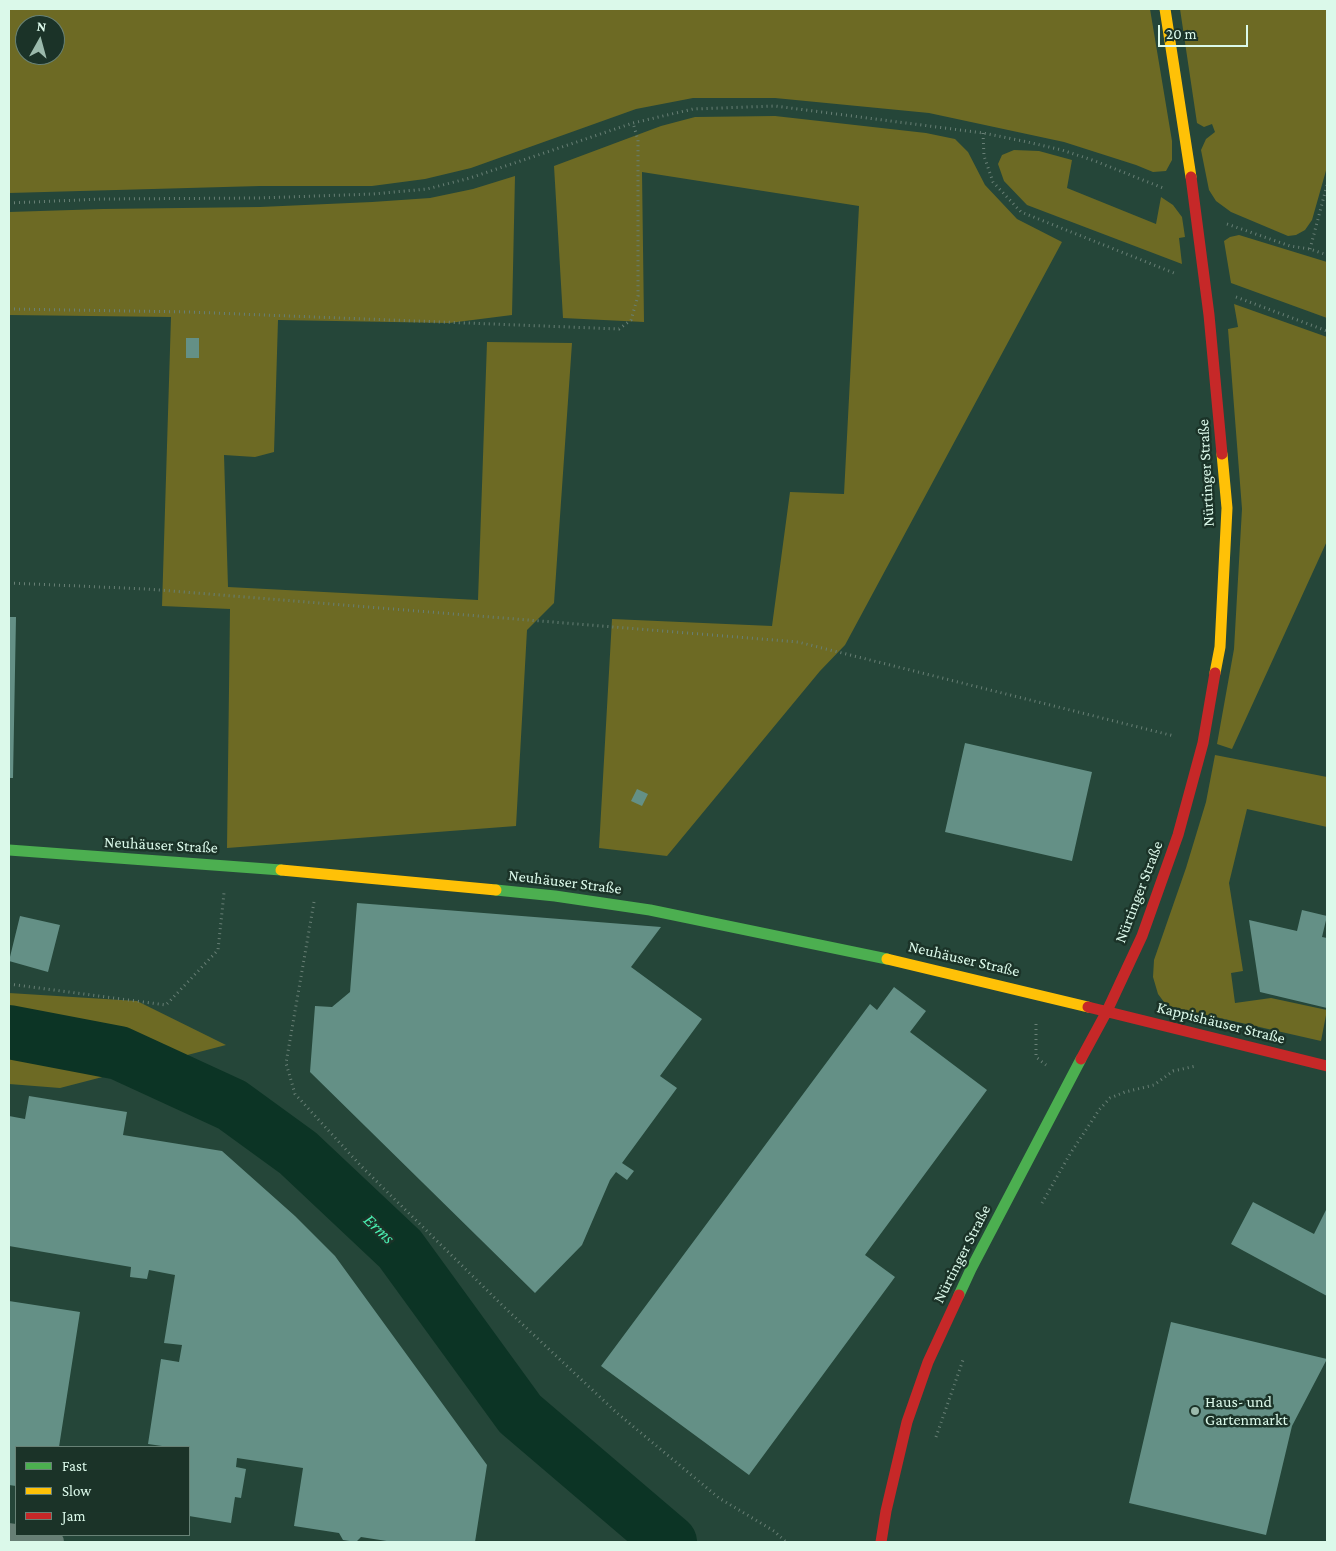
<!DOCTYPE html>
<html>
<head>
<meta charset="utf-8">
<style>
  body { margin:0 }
  #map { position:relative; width:1336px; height:1551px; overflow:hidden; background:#254639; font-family:"Crimson Pro",serif }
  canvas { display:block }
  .frame { position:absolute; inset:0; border:10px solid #dbf9ea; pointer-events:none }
  .legend { position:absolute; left:15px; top:1446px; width:175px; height:90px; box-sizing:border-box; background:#1b3328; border:1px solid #688276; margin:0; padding:6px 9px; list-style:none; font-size:15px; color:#dbf9ea }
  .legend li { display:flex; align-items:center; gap:10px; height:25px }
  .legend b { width:25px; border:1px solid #688276 }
  .north { position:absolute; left:15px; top:15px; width:50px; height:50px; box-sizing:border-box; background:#1b3328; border:1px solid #688276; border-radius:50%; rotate:7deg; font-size:14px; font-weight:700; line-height:20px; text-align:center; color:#dbf9ea }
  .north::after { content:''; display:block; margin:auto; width:18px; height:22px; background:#9bbaac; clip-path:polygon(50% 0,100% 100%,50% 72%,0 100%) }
  .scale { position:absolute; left:1158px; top:25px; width:90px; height:22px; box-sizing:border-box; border:2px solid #dbf9ea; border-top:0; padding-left:6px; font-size:15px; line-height:18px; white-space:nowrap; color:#dbf9ea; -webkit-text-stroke:4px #1b3328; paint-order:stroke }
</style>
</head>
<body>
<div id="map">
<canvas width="1336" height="1551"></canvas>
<div class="frame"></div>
<ul class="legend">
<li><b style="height:6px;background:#4caf50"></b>Fast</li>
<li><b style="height:6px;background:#ffc107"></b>Slow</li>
<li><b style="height:6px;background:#c62828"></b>Jam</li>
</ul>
<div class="north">N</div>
<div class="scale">20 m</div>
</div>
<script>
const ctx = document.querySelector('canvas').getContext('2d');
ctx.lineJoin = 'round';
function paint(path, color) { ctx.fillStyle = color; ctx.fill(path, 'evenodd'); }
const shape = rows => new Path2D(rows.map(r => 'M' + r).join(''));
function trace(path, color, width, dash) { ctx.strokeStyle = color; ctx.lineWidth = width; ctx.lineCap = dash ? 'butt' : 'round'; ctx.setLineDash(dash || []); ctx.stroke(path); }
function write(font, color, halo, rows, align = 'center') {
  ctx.font = font + ' "Crimson Pro",serif'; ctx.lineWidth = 5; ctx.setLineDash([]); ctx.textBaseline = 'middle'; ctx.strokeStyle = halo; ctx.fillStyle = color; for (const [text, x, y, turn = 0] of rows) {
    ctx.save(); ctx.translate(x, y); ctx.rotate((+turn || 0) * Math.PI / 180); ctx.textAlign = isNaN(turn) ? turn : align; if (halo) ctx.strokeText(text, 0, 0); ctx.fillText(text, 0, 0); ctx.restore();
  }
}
const green = shape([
  [9,9,1150,9,1172,141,1172,160,1166,171,1153,172,1136,165,1064,142,929,113,775,98,693,98,636,109,471,168,425,179,372,186,260,186,9,193],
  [25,25,55,25,55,55,25,55],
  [1180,9,1327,9,1327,167,1312,220,1305,230,1296,235,1288,236,1231,212,1216,201,1209,190,1201,150,1206,139,1215,132,1212,124,1204,127,1197,123],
  [775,116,926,133,955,139,968,152,985,185,1017,219,1062,242,845,645,820,671,667,856,599,848,612,619,772,626,790,492,844,494,859,206,642,172,644,322,563,318,554,166,661,126,695,117],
  [1014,150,1039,151,1072,160,1067,188,1156,224,1161,197,1173,205,1182,217,1185,237,1179,238,1182,264,1027,205,1004,181,998,164,1002,155],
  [515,176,512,315,449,323,278,320,274,452,255,457,224,455,228,587,478,600,487,342,572,343,554,603,527,630,516,826,227,848,230,609,162,606,171,317,9,315,9,212,103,209,260,207,372,202,430,198,473,189],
  [1239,235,1327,262,1327,318,1231,283,1224,241,1230,237],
  [1234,304,1327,337,1327,541,1232,749,1217,744,1234,649,1242,509,1228,329,1238,327],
  [1215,755,1327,777,1327,827,1247,809,1229,883,1243,971,1231,973,1235,1003,1271,998,1327,1010,1321,1041,1167,1006,1158,994,1153,977,1154,960,1186,868,1206,802],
  [9,993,137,1001,226,1045,60,1088,9,1084]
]);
const river = shape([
  [9,1032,119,1053,232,1105,298,1153,400,1249,520,1414,670,1542]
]);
const building = shape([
  [186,338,199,338,199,358,186,358],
  [9,617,16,617,13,778,9,778],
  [965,743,1092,772,1072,861,945,832],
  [637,789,648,794,642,806,631,801],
  [357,903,661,927,631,967,702,1019,660,1076,677,1088,622,1163,634,1171,627,1180,616,1172,610,1180,582,1245,535,1293,310,1072,315,1006,332,1007,350,992],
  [1302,910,1327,916,1322,937,1327,938,1327,1008,1260,992,1249,920,1297,931],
  [20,916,60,925,48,972,9,961],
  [894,987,926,1011,910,1032,987,1090,865,1255,895,1277,749,1475,601,1366,870,1004,877,1010],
  [29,1096,127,1112,123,1135,222,1151,295,1216,335,1256,487,1465,475,1542,393,1542,361,1537,356,1542,343,1540,339,1533,294,1526,303,1468,237,1458,236,1467,246,1469,241,1498,235,1497,231,1523,189,1516,189,1447,169,1447,148,1444,161,1359,179,1362,182,1345,164,1343,175,1275,149,1270,147,1279,130,1277,131,1267,9,1246,9,1116,25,1119],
  [1253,1202,1314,1234,1327,1208,1327,1296,1231,1244],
  [9,1301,80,1312,59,1447,16,1447,16,1486,9,1485],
  [1171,1322,1327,1359,1292,1426,1266,1535,1129,1503]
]);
const path = shape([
  [983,133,984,156,993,182,1021,212,1174,273],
  [9,203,102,199,259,198,373,194,427,189,470,178,633,123,693,109,775,106,983,133,1023,141,1062,150,1095,161,1163,188],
  [1227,224,1290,246,1310,249,1327,255],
  [1310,249,1327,185],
  [1236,297,1327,331],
  [9,309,188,312,619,329,631,320,638,296,638,140,633,123],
  [9,583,147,589,798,642,1174,736],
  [314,902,286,1063,295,1094,361,1166,504,1307,617,1413,719,1498,774,1531,786,1542],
  [9,984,166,1005,218,950,224,893],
  [1036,1024,1036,1057,1046,1065],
  [1042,1203,1070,1154,1099,1110,1110,1098,1125,1092,1154,1085,1173,1071,1196,1066],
  [936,1437,963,1360]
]);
const street = shape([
  [9,1536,51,1542]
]);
const fast = shape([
  [9,850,281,870],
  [496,890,555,896,650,910,887,959],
  [959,1295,971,1269,1081,1059]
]);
const slow = shape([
  [1165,9,1191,177],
  [1215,673,1220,647,1227,508,1222,454],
  [281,870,496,890],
  [887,959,1088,1007]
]);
const jam = shape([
  [1191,177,1209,315,1222,454],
  [1088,1007,1327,1066],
  [1081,1059,1107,1011,1142,936,1178,835,1203,743,1215,673],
  [881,1542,886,1511,907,1422,928,1362,959,1295]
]);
const markers = [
  [1195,1411,5,"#9bbaac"]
];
const streetNames = [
  ["Nürtinger Straße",1206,473,-93],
  ["Neuhäuser Straße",161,845,3],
  ["Neuhäuser Straße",565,882,7],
  ["Nürtinger Straße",1139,892,-69],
  ["Neuhäuser Straße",964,959,13],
  ["Kappishäuser Straße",1221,1023,14],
  ["Nürtinger Straße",962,1254,-63]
];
const poiNames = [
  ["Haus- und",1205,1402],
  ["Gartenmarkt",1205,1420]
];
const waterNames = [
  ["Erms",379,1229,43]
];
paint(green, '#6d6a24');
trace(river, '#0c3425', 54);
paint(building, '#649086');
trace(path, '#687f75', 3, [1, 4]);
trace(street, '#677f75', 26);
trace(fast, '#4caf50', 11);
trace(slow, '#ffc107', 11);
trace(jam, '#c62828', 11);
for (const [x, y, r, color] of markers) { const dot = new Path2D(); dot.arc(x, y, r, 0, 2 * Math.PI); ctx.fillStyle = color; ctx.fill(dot); trace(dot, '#1b3328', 2); }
write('16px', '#dbf9ea', '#1b3328', streetNames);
write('16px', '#dbf9ea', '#1b3328', poiNames, 'left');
write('italic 18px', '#4af0b2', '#1b3328', waterNames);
</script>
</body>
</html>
